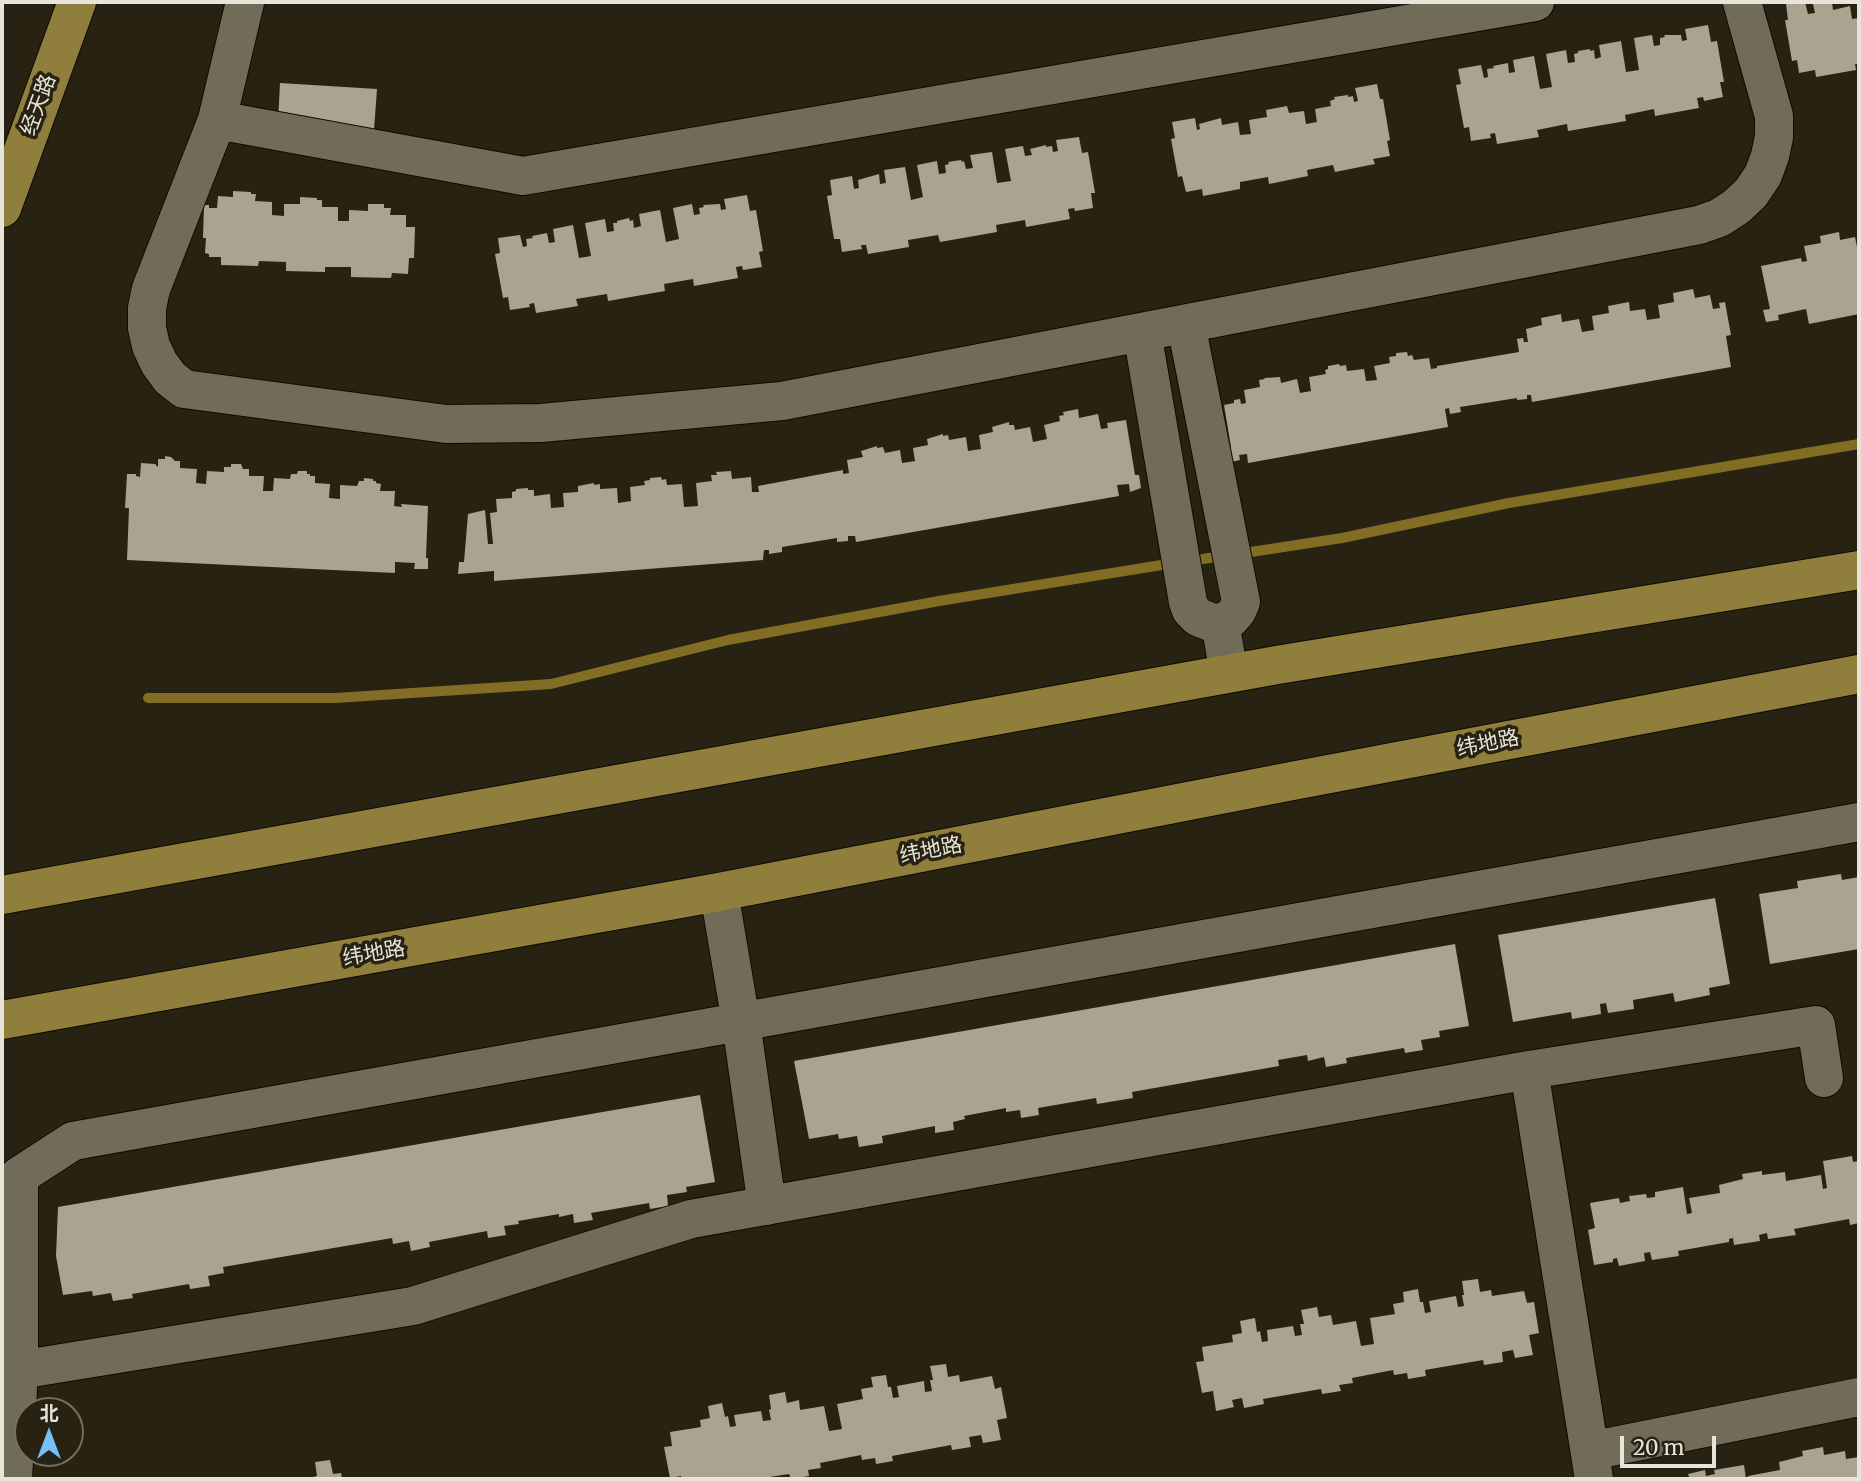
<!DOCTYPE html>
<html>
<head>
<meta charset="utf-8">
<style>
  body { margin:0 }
  #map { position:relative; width:1861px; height:1481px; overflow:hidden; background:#272211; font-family:Merriweather,"Noto Sans SC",serif }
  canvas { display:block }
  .frame { position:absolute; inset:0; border:4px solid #e7e4d9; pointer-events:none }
  .north { position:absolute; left:14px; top:1397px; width:70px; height:70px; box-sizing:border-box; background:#272211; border:2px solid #747061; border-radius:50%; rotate:0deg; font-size:19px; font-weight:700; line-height:28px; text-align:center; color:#e7e4d9 }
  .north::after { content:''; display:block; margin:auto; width:24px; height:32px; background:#77bff7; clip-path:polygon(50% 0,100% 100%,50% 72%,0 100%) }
  .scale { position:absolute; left:1620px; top:1436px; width:96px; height:32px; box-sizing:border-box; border:4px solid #e7e4d9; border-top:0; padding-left:9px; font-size:21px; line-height:24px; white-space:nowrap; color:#e7e4d9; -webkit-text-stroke:5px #272211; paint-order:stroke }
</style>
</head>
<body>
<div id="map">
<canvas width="1861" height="1481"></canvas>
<div class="frame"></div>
<div class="north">北</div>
<div class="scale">20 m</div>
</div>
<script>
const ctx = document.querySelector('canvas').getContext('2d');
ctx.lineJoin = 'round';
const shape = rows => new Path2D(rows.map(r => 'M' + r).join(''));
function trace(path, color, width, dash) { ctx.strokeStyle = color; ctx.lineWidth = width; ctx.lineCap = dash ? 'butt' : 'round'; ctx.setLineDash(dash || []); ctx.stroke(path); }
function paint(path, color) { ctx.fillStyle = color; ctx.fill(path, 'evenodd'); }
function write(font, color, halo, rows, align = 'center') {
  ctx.font = font + ' Merriweather,"Noto Sans SC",serif'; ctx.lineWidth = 7; ctx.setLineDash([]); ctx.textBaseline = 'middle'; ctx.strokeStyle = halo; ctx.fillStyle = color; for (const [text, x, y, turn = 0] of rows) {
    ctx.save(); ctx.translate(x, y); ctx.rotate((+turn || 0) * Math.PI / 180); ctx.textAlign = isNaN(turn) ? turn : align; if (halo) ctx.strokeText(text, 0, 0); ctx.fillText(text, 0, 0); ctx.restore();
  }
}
const stream = shape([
  [1238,554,1342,538,1509,503,1859,444],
  [1189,561,1223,556],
  [148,698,335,698,551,684,728,640,939,601,1174,563]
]);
const building = shape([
  [1798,2,1805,2,1808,14,1815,13,1813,4,1832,2,1833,10,1850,6,1852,19,1859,18,1859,64,1855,64,1856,70,1816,77,1815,70,1799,73,1797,60,1792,61,1785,20,1788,20,1786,4],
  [1708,25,1711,42,1717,41,1724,82,1720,82,1723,97,1704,101,1703,97,1697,98,1699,108,1655,116,1654,109,1625,115,1626,121,1568,131,1567,124,1537,130,1539,137,1497,144,1495,133,1490,134,1491,138,1471,141,1469,127,1464,128,1456,85,1461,84,1458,69,1481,65,1484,78,1488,77,1487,69,1494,68,1493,66,1508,63,1509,73,1515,72,1513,60,1534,56,1540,89,1552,87,1546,54,1566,50,1568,63,1575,62,1574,54,1578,53,1578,51,1590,49,1590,51,1594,50,1595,59,1601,57,1599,45,1621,41,1626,72,1639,70,1634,38,1652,35,1654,46,1660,45,1660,38,1665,37,1664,35,1681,35,1682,41,1687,40,1685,29],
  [280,83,377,89,374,130,278,123],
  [1377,84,1380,99,1383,99,1390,140,1387,141,1390,156,1373,159,1375,164,1335,172,1333,165,1307,170,1308,176,1269,184,1268,177,1240,182,1240,189,1203,196,1202,189,1186,192,1182,176,1178,177,1171,139,1175,138,1172,122,1195,118,1197,130,1200,129,1199,124,1221,118,1222,125,1238,122,1240,135,1251,134,1249,120,1267,117,1266,110,1287,106,1289,113,1304,111,1306,124,1317,122,1315,109,1331,106,1330,101,1335,99,1334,97,1348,95,1348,97,1353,96,1354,102,1358,101,1355,88],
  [1079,137,1082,153,1088,152,1095,193,1091,193,1093,208,1075,211,1074,208,1068,209,1070,219,1026,227,1025,220,996,225,997,232,940,242,938,235,908,240,909,247,868,254,866,245,861,245,862,249,842,252,840,239,834,239,827,196,832,195,830,180,852,176,854,189,859,188,858,180,879,174,880,184,886,183,884,170,905,167,911,200,923,197,917,165,937,161,939,174,946,173,945,165,949,164,948,162,961,160,962,162,964,161,966,169,973,168,970,155,992,152,997,183,1011,181,1005,149,1023,146,1025,156,1032,155,1030,149,1046,145,1046,147,1052,146,1053,152,1058,151,1056,140],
  [233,191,251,192,251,194,256,194,255,201,272,202,272,215,284,216,284,204,300,204,300,197,317,198,317,200,322,200,322,207,338,207,338,221,349,221,349,210,368,211,368,204,384,204,384,208,391,208,390,215,406,215,406,227,415,227,414,258,409,258,408,274,392,273,391,278,351,277,351,267,325,267,325,272,286,271,286,262,259,261,258,266,221,265,221,257,209,257,209,254,205,253,206,238,203,238,204,205,209,205,209,208,217,208,218,196,233,197],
  [747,195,750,211,756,210,763,251,759,252,762,267,743,270,742,266,736,267,738,278,694,286,693,279,664,284,665,291,608,301,607,294,576,299,578,306,536,313,534,303,529,304,530,307,510,310,508,297,503,298,495,254,500,253,498,238,520,235,523,247,527,246,526,239,533,238,532,236,547,233,549,243,555,242,553,229,573,225,579,258,591,256,585,223,605,219,607,232,614,231,613,223,617,223,617,221,629,218,630,221,633,220,634,228,641,226,639,214,660,210,666,242,679,239,673,208,692,204,694,215,700,214,699,208,704,207,703,205,720,204,721,210,726,209,724,199],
  [1839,232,1840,240,1855,237,1858,252,1859,251,1859,314,1809,324,1806,309,1778,315,1779,320,1766,322,1763,310,1770,309,1761,266,1801,258,1802,262,1807,261,1804,246,1821,243,1820,236],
  [1693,289,1695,298,1710,295,1713,309,1720,308,1719,303,1725,302,1731,335,1726,336,1731,367,1532,402,1531,395,1527,395,1527,399,1517,400,1517,398,1460,407,1461,412,1450,414,1449,408,1445,409,1448,427,1248,463,1247,454,1239,455,1240,460,1231,462,1228,448,1231,447,1224,405,1234,403,1234,400,1240,399,1241,404,1246,403,1244,390,1260,387,1259,380,1265,379,1264,378,1280,377,1281,383,1297,379,1300,393,1311,391,1309,377,1326,374,1325,370,1328,369,1328,366,1339,364,1340,366,1346,365,1347,371,1364,369,1366,381,1377,380,1374,366,1390,363,1389,357,1396,356,1396,353,1407,352,1408,356,1412,355,1414,360,1429,358,1431,369,1437,368,1437,366,1519,352,1517,339,1523,338,1524,342,1528,342,1526,329,1542,325,1541,318,1561,314,1562,322,1579,319,1582,332,1594,330,1592,316,1609,313,1608,306,1629,302,1630,311,1645,309,1647,320,1660,318,1658,305,1674,302,1673,293],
  [1078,409,1079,418,1098,414,1101,429,1108,428,1107,423,1126,420,1135,475,1139,475,1141,488,1130,492,1129,484,1117,485,1119,496,856,542,855,536,848,536,848,541,837,542,837,538,782,547,782,552,769,554,769,550,764,550,763,560,494,581,494,571,458,574,459,562,464,562,468,514,485,510,488,544,493,544,490,513,497,512,496,499,512,498,512,492,516,491,516,489,528,488,528,490,534,490,534,496,550,494,551,508,564,507,563,493,578,492,578,486,594,483,594,485,600,484,600,489,617,488,618,503,631,501,630,487,645,485,644,481,650,480,650,478,661,477,662,480,666,479,667,485,682,484,684,507,698,506,696,483,712,481,711,475,717,475,716,472,731,471,732,479,751,477,752,492,759,492,758,486,843,470,843,474,849,473,847,460,863,457,861,451,877,446,877,448,883,447,885,453,900,450,902,463,915,461,913,448,928,445,927,439,943,434,943,436,948,435,949,440,966,437,968,451,981,449,979,435,993,432,992,427,1009,422,1009,425,1014,425,1015,430,1030,427,1033,442,1047,439,1044,425,1060,421,1059,416,1064,415,1063,412],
  [165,456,171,457,175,461,180,461,180,468,197,469,196,483,206,484,207,471,224,472,224,467,231,467,231,464,241,464,243,469,249,469,249,476,264,476,263,491,273,491,274,478,290,479,291,474,297,474,298,471,307,471,307,474,310,474,310,476,315,476,315,483,330,484,329,498,340,499,340,485,357,486,359,481,364,481,364,478,373,479,373,481,376,481,376,483,381,484,380,491,395,491,394,506,402,507,401,504,428,506,426,558,428,558,428,569,414,569,415,563,395,562,395,573,127,560,129,508,125,508,127,474,136,474,136,476,140,477,141,463,155,464,158,467,158,459,165,459],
  [1841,874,1842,880,1859,877,1859,949,1770,964,1759,894,1798,888,1797,881],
  [1715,898,1730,984,1709,988,1710,995,1675,1002,1673,993,1633,1000,1634,1009,1608,1013,1606,1003,1600,1004,1601,1014,1572,1019,1571,1012,1513,1022,1498,935],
  [1455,944,1469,1026,1439,1031,1440,1037,1421,1040,1423,1050,1405,1053,1404,1048,1346,1058,1347,1063,1326,1067,1324,1057,1308,1061,1307,1055,1278,1060,1279,1066,1132,1092,1133,1098,1097,1104,1096,1098,1038,1108,1039,1115,1021,1118,1020,1110,1006,1112,1006,1108,964,1116,965,1119,953,1122,954,1130,935,1133,935,1126,882,1136,883,1143,859,1147,857,1136,839,1139,838,1134,809,1139,794,1061],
  [700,1095,715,1182,686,1187,687,1192,667,1195,668,1206,650,1209,649,1203,591,1213,593,1220,574,1223,573,1214,559,1217,559,1214,518,1221,519,1224,504,1226,506,1235,488,1238,487,1231,429,1242,430,1247,411,1251,409,1241,393,1244,392,1238,223,1267,224,1273,208,1276,210,1286,190,1289,189,1284,132,1294,133,1298,113,1301,111,1293,93,1296,92,1291,63,1295,56,1256,58,1207],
  [1852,1156,1853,1162,1859,1161,1859,1223,1850,1225,1849,1219,1794,1229,1796,1235,1768,1239,1767,1233,1759,1235,1760,1241,1734,1245,1733,1238,1729,1239,1729,1242,1678,1251,1679,1256,1652,1260,1650,1252,1644,1253,1645,1261,1619,1266,1617,1258,1613,1259,1613,1262,1594,1265,1588,1230,1595,1228,1590,1203,1619,1198,1620,1203,1630,1201,1629,1196,1646,1194,1647,1198,1655,1197,1655,1192,1683,1187,1687,1214,1692,1213,1689,1198,1720,1193,1719,1185,1743,1179,1742,1174,1762,1171,1762,1175,1785,1172,1786,1181,1821,1175,1823,1189,1827,1188,1823,1161],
  [1478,1279,1480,1292,1491,1290,1492,1296,1524,1291,1527,1303,1534,1302,1539,1333,1529,1335,1533,1355,1515,1358,1513,1350,1502,1352,1503,1362,1484,1365,1483,1360,1425,1370,1426,1376,1408,1379,1407,1373,1394,1375,1393,1370,1352,1378,1353,1383,1339,1385,1341,1391,1322,1394,1321,1389,1263,1399,1264,1404,1244,1408,1242,1398,1232,1400,1234,1407,1216,1411,1213,1391,1202,1393,1196,1362,1204,1361,1202,1347,1233,1342,1232,1335,1242,1333,1240,1321,1255,1318,1257,1332,1260,1331,1262,1342,1268,1341,1267,1330,1293,1326,1295,1336,1302,1335,1300,1324,1304,1324,1301,1310,1317,1307,1319,1317,1331,1315,1333,1325,1356,1321,1361,1346,1374,1344,1370,1318,1395,1314,1393,1304,1404,1302,1403,1292,1418,1289,1420,1302,1423,1302,1425,1313,1431,1312,1429,1301,1456,1296,1458,1307,1464,1306,1462,1295,1464,1295,1462,1281],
  [946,1364,948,1377,959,1375,960,1382,992,1376,995,1389,1001,1387,1007,1418,997,1420,1001,1440,983,1443,981,1435,969,1437,971,1447,952,1450,951,1445,892,1456,893,1461,876,1464,875,1458,862,1460,861,1455,820,1463,821,1468,808,1470,809,1476,791,1479,789,1474,757,1479,681,1479,681,1476,670,1478,664,1447,672,1446,670,1432,701,1427,700,1420,710,1418,708,1406,722,1403,725,1417,728,1416,730,1427,736,1426,734,1415,761,1411,763,1421,771,1420,769,1410,771,1409,769,1395,785,1392,787,1403,799,1400,800,1410,824,1406,829,1431,842,1429,837,1404,863,1399,861,1389,873,1387,871,1377,886,1375,888,1387,891,1387,893,1398,899,1397,897,1386,924,1381,925,1392,932,1391,930,1380,933,1380,930,1366],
  [1823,1447,1824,1455,1845,1451,1846,1459,1859,1457,1859,1479,1749,1479,1748,1476,1780,1470,1779,1462,1803,1456,1802,1451],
  [330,1460,333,1474,341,1473,342,1479,313,1479,313,1477,317,1476,315,1462],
  [1744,1465,1746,1479,1690,1479,1688,1474,1705,1470,1706,1476,1715,1474,1714,1470]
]);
const minor = shape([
  [245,2,217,120,151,289,147,308,147,328,151,346,159,363,170,378,184,389,446,424,541,423,782,401,1699,225,1719,218,1736,207,1751,193,1763,175,1770,156,1774,137,1774,116,1742,2],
  [217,120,523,176,1535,2],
  [1186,324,1241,602,1237,611,1230,619,1220,623,1229,673],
  [1142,332,1188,602,1191,610,1198,617,1213,623,1220,623],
  [719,892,741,1022,767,1206],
  [19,1370,413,1306,691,1219,1529,1070],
  [1590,1451,1859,1397],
  [13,1479,19,1370,19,1176,73,1141,1859,822],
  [1594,1479,1529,1070,1816,1025,1824,1078]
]);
const major = shape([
  [2,208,77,2],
  [2,895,1277,665,1859,570],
  [2,1020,719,892,1292,781,1859,674]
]);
const streetNames = [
  ["经天路",39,105,-70],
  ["纬地路",1488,744,-11],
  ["纬地路",931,851,-11],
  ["纬地路",374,954,-10]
];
trace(stream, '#816d23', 10);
paint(building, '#a9a38f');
trace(minor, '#100b00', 40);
trace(major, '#100b00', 40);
trace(minor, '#716b59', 38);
trace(major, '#907e3c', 38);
write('21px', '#e7e4d9', '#272211', streetNames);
</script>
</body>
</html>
